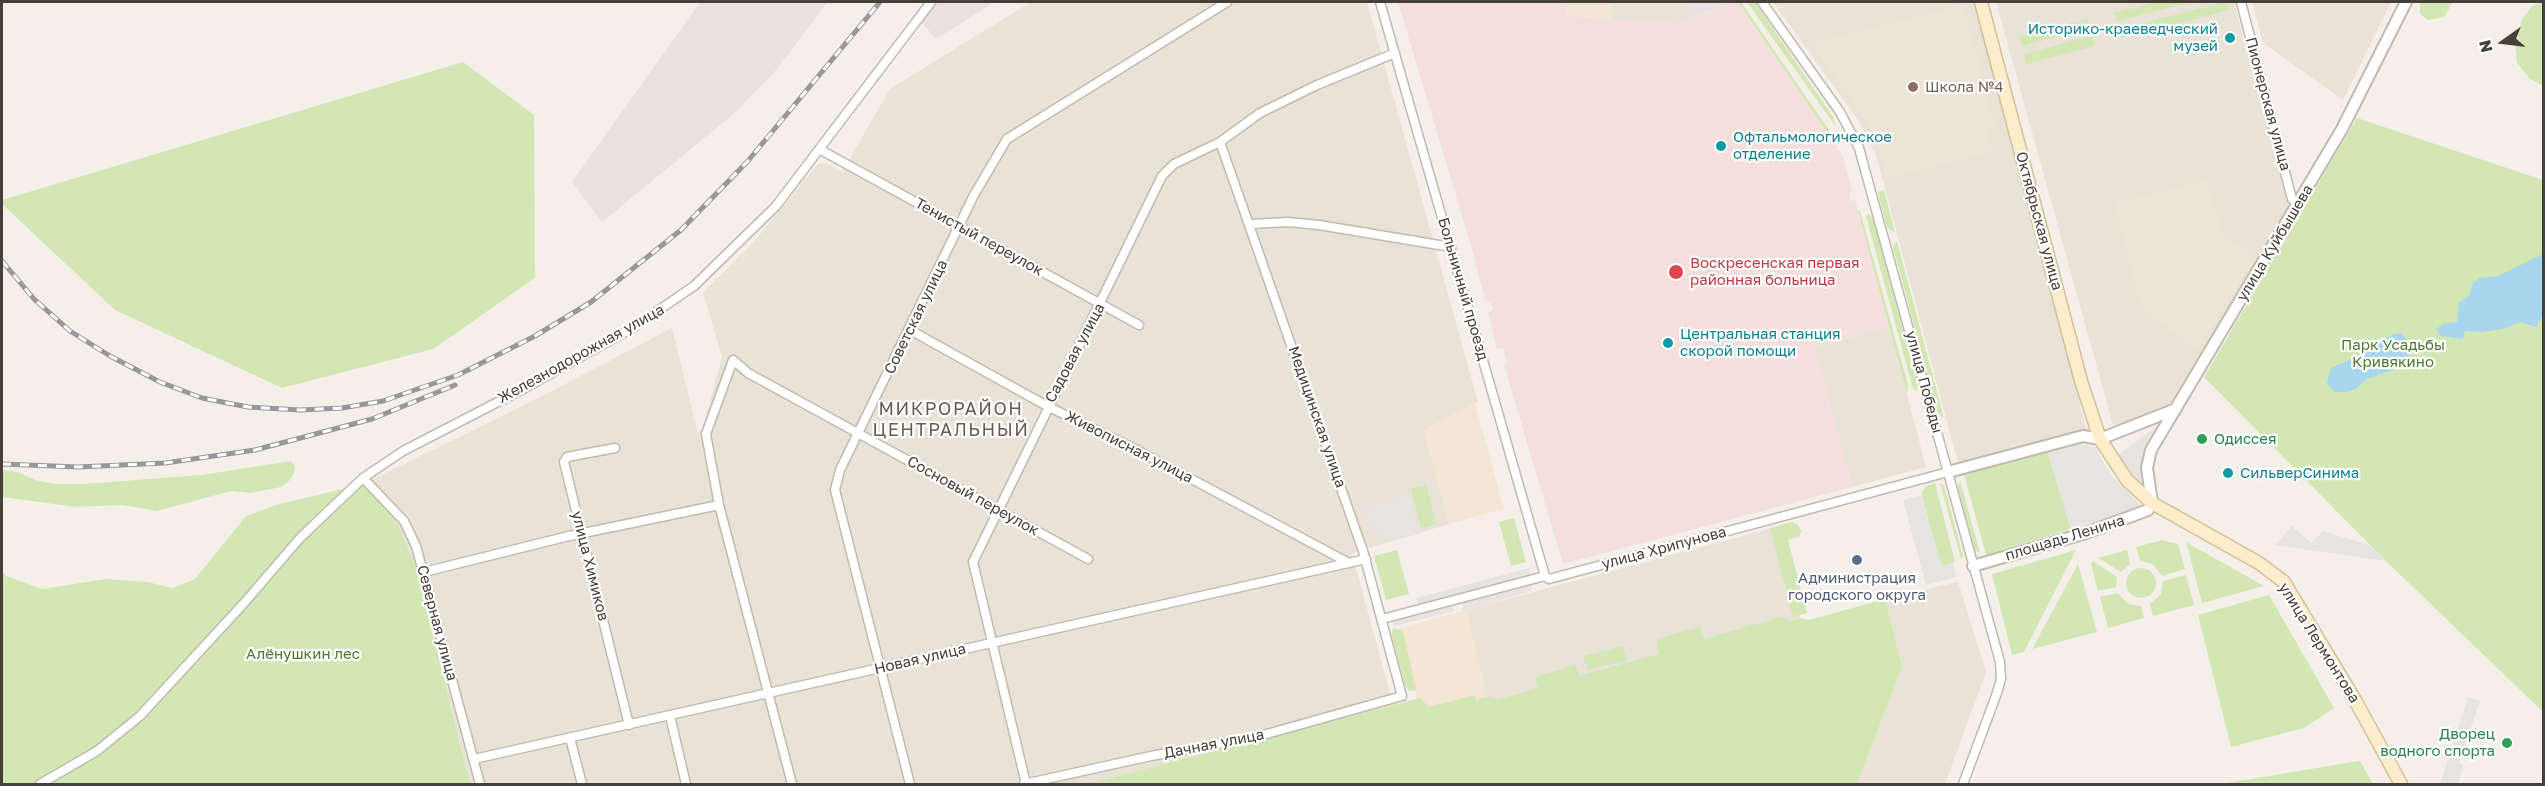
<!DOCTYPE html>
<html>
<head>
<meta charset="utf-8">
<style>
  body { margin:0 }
  #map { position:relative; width:2545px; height:786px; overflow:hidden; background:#f4f0e9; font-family:"Golos Text",sans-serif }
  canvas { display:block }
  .frame { position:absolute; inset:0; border:3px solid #474038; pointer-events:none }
  .north { position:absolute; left:2473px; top:12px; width:60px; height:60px; -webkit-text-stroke:4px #fff; paint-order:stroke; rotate:256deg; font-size:16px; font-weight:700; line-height:24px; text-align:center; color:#474038 }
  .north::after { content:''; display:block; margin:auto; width:21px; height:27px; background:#474038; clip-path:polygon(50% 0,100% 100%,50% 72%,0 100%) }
</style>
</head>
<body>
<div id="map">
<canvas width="2545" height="786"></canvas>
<div class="frame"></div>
<div class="north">N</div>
</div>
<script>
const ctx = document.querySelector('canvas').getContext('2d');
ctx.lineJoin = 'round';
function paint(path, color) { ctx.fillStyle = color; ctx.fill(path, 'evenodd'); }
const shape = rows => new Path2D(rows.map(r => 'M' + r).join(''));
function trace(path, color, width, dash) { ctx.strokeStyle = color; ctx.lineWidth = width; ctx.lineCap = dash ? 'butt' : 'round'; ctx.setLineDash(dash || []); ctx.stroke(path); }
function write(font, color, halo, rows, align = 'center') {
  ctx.font = font + ' "Golos Text",sans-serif'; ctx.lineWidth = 4.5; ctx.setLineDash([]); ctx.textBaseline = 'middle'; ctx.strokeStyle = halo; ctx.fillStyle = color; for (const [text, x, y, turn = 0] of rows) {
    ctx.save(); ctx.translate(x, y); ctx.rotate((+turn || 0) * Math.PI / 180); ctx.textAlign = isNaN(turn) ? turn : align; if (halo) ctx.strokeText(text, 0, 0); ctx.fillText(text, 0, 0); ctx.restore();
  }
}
const residential = shape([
  [1031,2,1367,2,1478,402,1424,430,1449,524,1352,553,1393,705,1087,784,470,784,416,568,363,484,527,404,672,328,698,434,703,427,722,357,703,292,751,245,818,164,826,163,842,172,890,89],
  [1613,2,1689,2,1692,18,1677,24,1610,19],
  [1773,2,1976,2,2086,429,1958,463,1876,155,1858,120],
  [1996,2,2234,2,2290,212,2172,409,2113,425],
  [2252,2,2391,2,2343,100,2263,43],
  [1889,326,1926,467,1852,487,1814,348],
  [1776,527,1800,618,1495,702,1487,697,1466,610],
  [1958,582,1986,672,1945,784,1857,784,1902,667,1885,599]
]);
const commercial = shape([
  [1567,2,1613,2,1610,19,1566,16],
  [1475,403,1504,509,1449,524,1424,430],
  [1466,610,1487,697,1429,712,1417,699,1399,628]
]);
const industrial = shape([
  [700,2,828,2,776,70,736,112,602,222,572,182],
  [934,2,995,2,936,39,920,21]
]);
const education = shape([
  [1964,5,1996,129,1988,132,1993,151,1887,179,1875,134,1811,44],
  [2208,180,2222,235,2257,257,2198,352,2140,306,2115,203]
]);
const medical = shape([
  [1398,2,1567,2,1566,16,1677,24,1738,2,1843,156,1852,192,1849,193,1851,201,1855,200,1889,326,1814,348,1852,487,1563,564,1504,365,1507,364,1503,348,1497,349,1488,312,1493,310,1491,303,1486,303,1471,246]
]);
const green = shape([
  [1738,2,1741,2,1829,130,1830,137],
  [1747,2,1755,2,1833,117,1836,127],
  [2157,2,2192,2,2117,21,2114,13],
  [2227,2,2229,10,2121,38,2118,29],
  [2420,2,2453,2,2444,17,2428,20,2420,14],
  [2543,3,2544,3,2543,86,2529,78,2517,63,2515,44,2522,19,2532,6],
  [2088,19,2090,28,2022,46,2019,36],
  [2092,36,2095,46,2026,64,2024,54],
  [463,62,534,115,535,278,433,349,282,388,115,310,2,204,2,200],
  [2357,118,2543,180,2543,712,2386,561,2204,377],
  [1884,190,1895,232,1893,232,1887,227,1878,192],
  [1858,211,1860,211,1908,385,1907,394],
  [1869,214,1873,219,1881,248,1918,388,1917,391,1913,389,1866,216],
  [1897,241,1944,418,1938,414,1893,247],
  [2037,453,2048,453,2071,529,1986,555,1964,474],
  [291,461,295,466,294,473,290,480,281,487,251,493,231,491,157,511,123,505,76,507,2,497,2,470,18,472,35,480,55,484,84,484,201,475],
  [1960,480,1980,553,1975,550,1958,488],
  [1935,483,1955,562,1944,565,1940,562,1921,493,1926,486],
  [1940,483,1944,485,1963,556,1961,559],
  [363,484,397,523,416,568,470,784,2,784,2,570,6,576,42,589,106,579,147,582,173,588,195,579,246,516,276,505],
  [1426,485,1436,524,1421,528,1411,488],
  [1514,518,1526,562,1511,566,1499,522],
  [1792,522,1798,525,1802,532,1800,533,1800,536,1788,540,1807,613,1793,617,1770,528],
  [2162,540,2178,544,2185,569,2162,576,2153,564,2140,561,2136,547],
  [2186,542,2264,586,2202,603],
  [1397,550,1409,594,1386,600,1374,556],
  [2076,550,2024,652,2012,655,1992,574],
  [2127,550,2130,564,2121,572,2098,558],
  [2093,561,2117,577,2116,587,2098,591,2091,564],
  [2078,564,2097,632,2032,649],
  '2126 583a15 15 0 1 1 30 0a15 15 0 1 1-30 0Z',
  [2186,575,2194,605,2153,616,2150,604,2161,594,2163,581],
  [2118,593,2128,604,2141,606,2144,618,2108,628,2100,597],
  [2269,595,2334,708,2304,728,2231,747,2198,615],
  [1885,599,1902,667,1857,784,1087,784,1420,698,1429,707,1475,695,1476,700,1490,696,1497,700,1538,688,1535,677,1576,665,1579,676,1659,654,1656,639,1700,627,1704,639,1781,617,1790,621,1800,618,1809,620],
  [1394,628,1403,631,1416,690,1409,691,1405,685,1391,634],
  [1623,646,1627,660,1587,670,1584,656],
  [2360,761,2373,784,2221,784,2358,761]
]);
const parking = shape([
  [1689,2,1737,2,1692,18],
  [2164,421,2147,447,2143,460,2145,488,2131,474,2118,455],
  [2080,444,2095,447,2109,472,2143,507,2071,529,2048,453],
  [1410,494,1420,534,1384,542,1382,533,1373,535,1365,507],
  [1921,495,1940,562,1944,565,1953,562,1956,577,1926,585,1903,500],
  [2292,526,2311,543,2323,531,2369,545,2386,561,2275,545],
  [1529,568,1530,575,1418,605,1416,598],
  [1531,583,1532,591,1463,611,1463,601],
  [1450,605,1455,611,1394,626,1392,621],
  [2468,697,2480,701,2459,763,2463,765,2462,772,2458,784,2440,784]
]);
const water = shape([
  [2543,254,2543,315,2536,327,2520,322,2503,329,2482,332,2465,331,2463,339,2441,336,2436,329,2445,323,2457,322,2459,302,2469,296,2473,283,2480,278,2498,276],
  [2401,333,2406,338,2411,353,2406,361,2395,369,2367,379,2356,389,2346,392,2335,392,2327,383,2331,368,2354,358,2393,334]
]);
const minor = shape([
  [1380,2,1545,576],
  [1762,2,1840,112,1859,148,2000,662,2001,679,1997,693,1963,784],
  [2241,2,2292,199,2299,204],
  [819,149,1139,325],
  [1251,224,1288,222,1319,225,1451,247],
  [910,330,1047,406,1139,451,1349,563],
  [615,448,567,457,564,462,629,725],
  [363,478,404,521,416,546,480,784],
  [424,572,569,536,719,505],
  [1382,619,1545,576,1549,579,1948,472],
  [670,716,686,784],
  [570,738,582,784],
  [474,759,1366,559],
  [40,784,97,751,140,716,245,602,300,538,363,478,403,451,525,388,634,327,694,286,776,206,931,2],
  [792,784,719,505,706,434,733,360,748,373,1088,559],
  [910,784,835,490,840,470,974,195,1007,139,1227,2],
  [1024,784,1151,756,1256,737,1402,696,1363,551,1220,142],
  [1026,784,973,562,1162,176,1174,164,1220,142,1260,113,1317,85,1395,53]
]);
const tertiary = shape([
  [1948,472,2083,436,2100,439,2176,409],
  [1973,566,2086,533,2148,510,2152,503,2147,468,2151,450,2342,129,2406,2]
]);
const secondary = shape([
  [1981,2,2081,381,2100,439,2127,480,2152,503,2259,563,2284,582,2355,700,2401,784]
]);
const rail = shape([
  [2,261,34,299,70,331,110,356,160,382,202,398,248,407,300,410,342,408,383,401,458,375,535,336,591,302,681,230,747,162,880,2],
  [2,464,78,467,165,463,255,450,372,419,455,385]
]);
const markers = [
  [2230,38,6,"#0f9aa8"],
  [1913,87,6,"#8d6e63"],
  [1721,146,6,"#0f9aa8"],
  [1676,272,8,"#e0444e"],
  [1668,343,6,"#0f9aa8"],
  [2202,439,6,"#2e9e5b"],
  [2228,473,6,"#0f9aa8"],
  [1857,560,6,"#5c6f8a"],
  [2507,743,6,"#2e9e5b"]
];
const cultureNames = [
  ["Историко-краеведческий",2218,29,"right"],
  ["музей",2218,46,"right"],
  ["Офтальмологическое",1733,137],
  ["отделение",1733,154],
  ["Центральная станция",1680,334],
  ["скорой помощи",1680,351],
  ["СильверСинима",2240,473]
];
const educationNames = [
  ["Школа №4",1925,87]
];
const streetNames = [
  ["Пионерская улица",2268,104,75],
  ["Октябрьская улица",2039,221,75],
  ["Тенистый переулок",979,237,29],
  ["улица Куйбышева",2275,243,-59],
  ["Больничный проезд",1463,289,74],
  ["Советская улица",916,317,-64],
  ["Садовая улица",1075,353,-62],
  ["Железнодорожная улица",581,354,-29],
  ["улица Победы",1924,382,75],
  ["Медицинская улица",1317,417,71],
  ["Живописная улица",1129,447,27],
  ["Сосновый переулок",973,496,29],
  ["площадь Ленина",2065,538,-17],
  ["улица Хрипунова",1664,548,-15],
  ["улица Химиков",590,566,76],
  ["Северная улица",437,623,75],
  ["улица Лермонтова",2319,643,58],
  ["Новая улица",920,659,-13],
  ["Дачная улица",1214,744,-11]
];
const healthNames = [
  ["Воскресенская первая",1690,263],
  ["районная больница",1690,280]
];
const parkNames = [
  ["Парк Усадьбы",2393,345],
  ["Кривякино",2393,362],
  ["Алёнушкин лес",303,654]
];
const leisureNames = [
  ["Одиссея",2214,439],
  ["Дворец",2495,734,"right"],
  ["водного спорта",2495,751,"right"]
];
const serviceNames = [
  ["Администрация",1857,578],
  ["городского округа",1857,595]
];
const quarterNames = [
  ["МИКРОРАЙОН",951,409],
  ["ЦЕНТРАЛЬНЫЙ",951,430]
];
paint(residential, '#e8e2d7');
paint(commercial, '#f5e5d5');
paint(industrial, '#e7e2de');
paint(education, '#ece4d4');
paint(medical, '#f4dfdd');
paint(green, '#d3e7b4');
paint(parking, '#e6e3e1');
paint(water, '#a8d6ee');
trace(minor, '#c2baaf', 11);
trace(tertiary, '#c2baaf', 14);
trace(secondary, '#d2c09a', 15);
trace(minor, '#fff', 8);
trace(tertiary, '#fff', 10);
trace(secondary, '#fdedca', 12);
trace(rail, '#989898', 5);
trace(rail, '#fff', 3, [9]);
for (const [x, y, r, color] of markers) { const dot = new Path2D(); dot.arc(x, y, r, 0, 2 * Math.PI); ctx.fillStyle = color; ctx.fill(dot); trace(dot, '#fff', 2); }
write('15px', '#0d838f', '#fff', cultureNames, 'left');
write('15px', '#785e54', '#fff', educationNames, 'left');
write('15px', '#474038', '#fff', streetNames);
write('15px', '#be3a42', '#fff', healthNames, 'left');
write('15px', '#4e782c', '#fff', parkNames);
write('15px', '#27864d', '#fff', leisureNames, 'left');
write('15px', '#4e5e75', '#fff', serviceNames);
ctx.letterSpacing = '1.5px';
write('18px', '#6a5d4f', '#fff', quarterNames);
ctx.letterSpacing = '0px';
</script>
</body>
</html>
